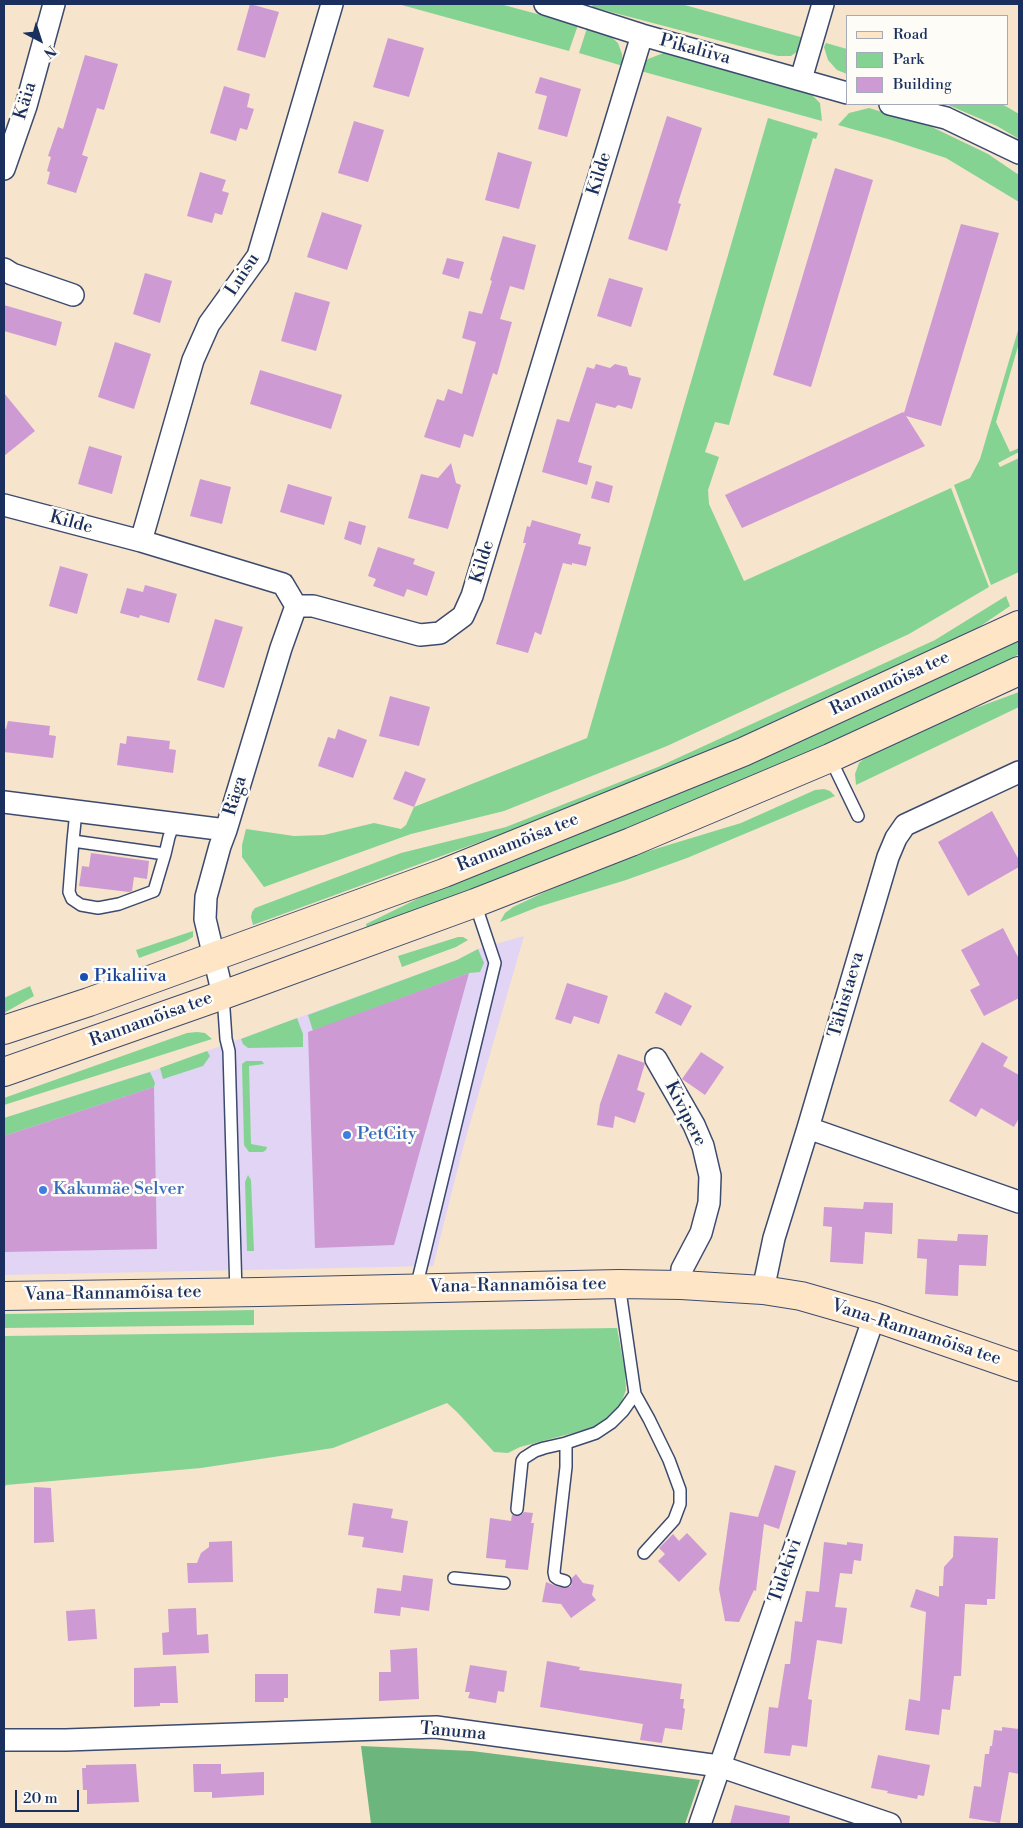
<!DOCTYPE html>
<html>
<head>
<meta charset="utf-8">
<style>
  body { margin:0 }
  #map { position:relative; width:1023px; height:1828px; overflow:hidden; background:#f6e4cc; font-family:"Libre Bodoni",serif }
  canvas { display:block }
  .frame { position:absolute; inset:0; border:5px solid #1b2f5e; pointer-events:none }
  .legend { position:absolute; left:846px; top:15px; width:162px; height:90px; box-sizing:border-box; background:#fdfcf7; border:1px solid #a3aaba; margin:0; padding:6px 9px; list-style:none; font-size:15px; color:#1b2f5e }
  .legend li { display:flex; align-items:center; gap:10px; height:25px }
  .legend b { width:25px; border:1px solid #a3aaba }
  .north { position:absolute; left:15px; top:15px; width:50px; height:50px; -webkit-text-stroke:4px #fdfcf7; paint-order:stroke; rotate:140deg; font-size:14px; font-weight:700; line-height:20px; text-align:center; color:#1b2f5e }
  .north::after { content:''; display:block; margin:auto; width:18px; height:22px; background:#1b2f5e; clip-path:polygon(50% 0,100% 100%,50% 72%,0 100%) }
  .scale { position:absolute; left:15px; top:1790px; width:64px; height:22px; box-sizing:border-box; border:2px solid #1b2f5e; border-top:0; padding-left:6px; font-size:15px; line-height:18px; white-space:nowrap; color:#1b2f5e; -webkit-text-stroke:4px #fdfcf7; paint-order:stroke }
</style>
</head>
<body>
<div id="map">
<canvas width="1023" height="1828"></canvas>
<div class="frame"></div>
<ul class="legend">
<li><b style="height:6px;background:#fde5c5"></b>Road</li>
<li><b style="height:14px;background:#85d392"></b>Park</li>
<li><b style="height:14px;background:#ce9ad3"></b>Building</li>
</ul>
<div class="north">N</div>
<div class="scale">20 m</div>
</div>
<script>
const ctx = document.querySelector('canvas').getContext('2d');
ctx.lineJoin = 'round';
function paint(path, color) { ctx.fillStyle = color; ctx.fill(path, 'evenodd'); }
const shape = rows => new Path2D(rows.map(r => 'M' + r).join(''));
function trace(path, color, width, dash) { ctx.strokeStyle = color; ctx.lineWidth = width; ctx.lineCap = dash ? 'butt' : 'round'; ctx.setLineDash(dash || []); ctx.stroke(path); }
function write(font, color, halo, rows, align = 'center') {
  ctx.font = font + ' "Libre Bodoni",serif'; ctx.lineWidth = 5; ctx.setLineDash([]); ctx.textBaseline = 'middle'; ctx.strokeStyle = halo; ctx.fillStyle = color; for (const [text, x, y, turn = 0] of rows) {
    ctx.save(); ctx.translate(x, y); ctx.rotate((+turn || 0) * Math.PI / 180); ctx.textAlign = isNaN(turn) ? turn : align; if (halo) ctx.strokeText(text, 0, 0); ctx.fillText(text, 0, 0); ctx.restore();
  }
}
const built = shape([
  [524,936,464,1144,433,1266,4,1275,4,1118,155,1070,457,960,478,949]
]);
const green = shape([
  [398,4,500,4,578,25,569,51],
  [593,4,681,4,808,39,802,48,791,56,778,56,592,7],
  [587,28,607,33,618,43,622,54,623,66,579,53],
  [826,43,847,49,847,74,837,70,828,60,824,47],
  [666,52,807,90,820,103,822,121,637,70,648,59],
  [946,104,1002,104,1019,114,1019,139,997,126],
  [869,108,932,127,988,154,1019,175,1019,202,946,158,888,139,838,125,849,113],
  [768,118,818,133,816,139,813,138,729,425,715,422,705,452,719,457,708,490,709,504,744,581,951,488,989,587,909,634,667,746,504,811,411,834,264,887,242,857,242,845,246,829,294,836,324,835,374,823,401,829,406,825,414,807,587,738],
  [1019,327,1019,343,996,422,1010,452,1019,448,1019,452,998,463,1000,467,1019,458,1019,572,991,585,954,485,970,478,980,459],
  [1006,596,1010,606,966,636,735,740,624,787,518,828,253,925,251,917,252,912,255,908,401,853,506,827,658,767,935,640],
  [1019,639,1019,654,1002,664,844,737,629,830,367,929,366,924,452,882,638,810,788,745],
  [1019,692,1019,707,856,785,855,774,859,763,870,754,957,715],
  [824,789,830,791,835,796,687,858,626,880,538,907,500,922,505,913,513,907,547,891,642,853,741,823,815,790],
  [193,931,193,937,186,941,139,958,136,950],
  [458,937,463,937,468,940,456,947,402,967,398,956],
  [478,949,484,963,480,972,469,973,313,1031,308,1015,457,960],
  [30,986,34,996,4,1013,4,998],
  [297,1018,303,1034,303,1047,248,1048,243,1044,241,1039],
  [197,1032,205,1033,212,1039,4,1105,4,1098,187,1033],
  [207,1051,210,1056,203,1066,163,1079,160,1068],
  [246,1061,262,1061,264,1064,249,1066,251,1144,267,1147,266,1150,263,1152,249,1152,244,1145,242,1064],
  [150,1072,155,1083,154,1087,4,1136,4,1118],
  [248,1175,251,1180,254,1251,247,1251,245,1182],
  [254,1310,254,1325,4,1328,4,1314],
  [617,1328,625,1371,626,1390,620,1406,612,1417,596,1427,520,1447,508,1453,494,1452,457,1412,447,1403,333,1448,201,1468,6,1485,4,1489,4,1336]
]);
const forest = shape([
  [361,1746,472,1751,700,1780,685,1824,371,1824]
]);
const building = shape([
  [250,4,279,12,265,58,237,50],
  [388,38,424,48,409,97,373,87],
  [85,55,118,64,104,110,97,108,82,155,88,157,76,193,47,184,50,172,47,171,51,157,48,156,58,127,63,129],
  [540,77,581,89,567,137,538,129,547,96,535,93],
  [224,86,250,94,247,107,254,109,247,130,240,128,236,141,210,133],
  [667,116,702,128,678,203,681,204,667,251,628,239],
  [354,121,384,130,368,182,338,173],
  [498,152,532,162,519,209,485,200],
  [835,168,873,180,811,387,773,375],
  [200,172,226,180,222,191,229,193,222,215,215,213,212,223,187,216],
  [322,212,362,225,347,270,307,257],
  [961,224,999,233,941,426,906,416,925,446,742,528,725,495,903,412,904,413],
  [503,236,536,245,524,290,510,286,500,319,512,322,497,375,493,373,473,437,464,434,460,448,424,437,437,399,444,401,448,389,462,394,476,342,462,338,469,311,482,314,492,281,490,280],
  [447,258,464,262,459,279,442,274],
  [145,273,172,281,160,323,133,314],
  [609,278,643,288,631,327,597,316],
  [295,292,330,302,316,351,281,341],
  [4,305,62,322,56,346,4,331],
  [115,342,151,354,134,409,98,397],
  [596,364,610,368,615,364,627,367,629,375,641,378,632,409,618,405,615,408,596,403,578,462,592,466,587,485,542,472,557,419,569,422,587,367,594,369],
  [260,370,342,395,331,429,250,404],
  [4,393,35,431,4,456],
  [89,446,122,456,112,494,78,484],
  [451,463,456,483,461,485,448,529,408,518,421,474,438,478],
  [200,479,231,487,222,524,190,516],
  [596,481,613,486,609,503,591,498],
  [288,484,332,497,324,525,280,512],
  [532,520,581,534,578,544,591,547,586,566,572,563,572,565,563,563,541,635,535,632,528,653,496,644,526,543,523,543,527,526,530,527],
  [349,521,366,526,361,545,344,539],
  [378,547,415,559,413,564,435,572,427,596,407,589,404,597,373,586,376,579,368,576],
  [60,566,88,574,77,614,49,606],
  [145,585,177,594,169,623,140,615,139,618,120,613,127,588,143,592],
  [215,619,243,627,224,688,197,680],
  [390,696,430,707,419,746,379,736],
  [8,721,50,726,49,735,56,736,53,758,4,752,4,728,6,729],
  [338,729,367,740,353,778,318,766,328,737,335,739],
  [127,736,170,741,169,749,176,750,173,773,117,765,120,743,126,744],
  [405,771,426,779,414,807,393,799],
  [992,811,1019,860,1019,867,968,896,938,842],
  [91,853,149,861,147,879,134,877,132,891,129,892,79,886,82,866,89,867],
  [1003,928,1019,959,1019,998,984,1016,970,990,980,985,961,950],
  [469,973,394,1245,315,1248,308,1032],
  [567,983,608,996,599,1024,574,1016,571,1024,555,1019],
  [665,992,692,1006,681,1026,655,1013],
  [982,1042,1008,1057,1003,1066,1019,1075,1019,1118,1014,1127,981,1108,976,1117,949,1101],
  [701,1052,724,1067,705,1095,682,1079],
  [618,1054,645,1063,637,1090,645,1093,635,1123,615,1116,613,1128,597,1125,600,1104],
  [154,1087,157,1249,4,1252,4,1136],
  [864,1202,893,1203,892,1234,865,1232,863,1264,830,1262,832,1227,823,1226,824,1207,863,1209],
  [958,1234,988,1235,986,1266,959,1265,958,1296,925,1294,927,1259,917,1258,918,1239,957,1241],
  [775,1465,796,1471,779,1529,764,1524,756,1591,754,1590,739,1622,725,1621,719,1589,730,1512,758,1517],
  [34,1487,51,1488,54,1542,34,1543],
  [353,1503,393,1509,391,1518,408,1521,403,1553,362,1547,364,1537,348,1535],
  [524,1512,533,1513,531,1523,534,1523,528,1570,505,1568,506,1560,486,1558,490,1518,511,1521,512,1515,520,1516],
  [687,1533,707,1554,679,1582,658,1561,665,1554,659,1548,673,1534,679,1541],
  [954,1536,998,1538,995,1599,987,1599,987,1605,965,1604,961,1676,954,1676,950,1710,942,1709,939,1735,905,1730,909,1699,920,1701,926,1612,910,1607,916,1589,939,1597,939,1586,943,1586,944,1567,953,1557],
  [232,1541,233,1582,188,1583,187,1563,197,1563,201,1553,209,1547,209,1542],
  [824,1542,847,1545,847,1542,863,1544,861,1561,854,1560,852,1574,840,1573,835,1607,847,1608,842,1644,817,1640,808,1699,812,1700,807,1747,792,1745,790,1756,764,1753,769,1707,778,1708,785,1664,790,1664,795,1621,802,1622,806,1591,819,1592],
  [576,1574,583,1583,594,1585,592,1595,596,1600,571,1618,561,1604,542,1602,546,1582,556,1586,566,1588,571,1586,572,1583,572,1578],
  [403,1575,433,1579,429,1611,401,1607,400,1616,374,1613,377,1588,401,1591],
  [196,1608,197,1635,208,1634,209,1653,163,1655,162,1633,169,1632,168,1609],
  [95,1609,97,1639,68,1641,66,1611],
  [417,1648,419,1699,379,1701,379,1672,391,1672,390,1650],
  [547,1661,580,1667,579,1670,682,1684,680,1699,684,1699,683,1708,685,1709,682,1730,665,1728,662,1743,640,1740,643,1724,540,1707],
  [470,1665,507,1671,504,1692,498,1691,496,1703,468,1698,470,1692,465,1692],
  [176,1666,178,1703,160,1703,160,1706,134,1707,134,1668],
  [255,1674,288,1674,288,1698,284,1698,284,1702,255,1702],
  [1002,1727,1019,1729,1019,1774,1009,1772,1000,1823,969,1818,974,1786,981,1787,985,1754,989,1754,990,1746,992,1746,994,1730,1002,1731],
  [878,1755,930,1765,924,1796,918,1795,917,1799,887,1793,888,1791,871,1788],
  [136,1764,139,1802,87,1804,87,1790,83,1790,82,1768,86,1768,86,1765],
  [193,1764,221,1764,221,1774,264,1772,264,1795,212,1798,212,1792,194,1792],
  [735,1805,790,1816,789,1824,730,1824]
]);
const lane = shape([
  [830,758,858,816],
  [73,841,76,811],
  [165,854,73,841,69,892,72,899,81,905,98,908,119,904,154,891,165,854,169,837,174,823],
  [223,995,226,1039,229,1051,236,1293],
  [416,1288,495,963,475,903],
  [635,1394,649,1419,669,1460,680,1490,680,1504,674,1520,644,1553],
  [517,1509,522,1461,524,1458,535,1451,544,1448,566,1443],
  [454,1578,504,1583],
  [565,1581,558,1579,555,1577,554,1572,566,1467,566,1443,596,1433,611,1423,623,1411,635,1394,619,1284]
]);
const street = shape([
  [545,4,642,35,847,93],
  [801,79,823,4],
  [890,104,946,118,1019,153],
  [4,169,26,106,54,4],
  [4,269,12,274,73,295],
  [4,505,141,541,283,584,296,606,313,606,420,635,440,633,463,616,472,596,642,35],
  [141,541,193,360,209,324,258,256,332,4],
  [4,802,226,830],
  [223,995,205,919,206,897,220,846,226,830,281,648,296,606],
  [656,1059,694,1125,703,1146,710,1176,709,1203,701,1233,682,1269,681,1285],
  [808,1128,1019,1202],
  [763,1290,774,1238,808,1128,888,857,896,838,905,825,1019,772],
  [4,1740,66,1740,436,1727,719,1766,890,1824],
  [700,1824,874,1317]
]);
const secondary = shape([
  [4,1030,89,1002,444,873,743,752,1019,625],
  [4,1072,223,995,475,903,631,842,830,758,1019,671],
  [4,1296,259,1292,619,1284,681,1285,763,1290,801,1296,874,1317,1019,1367]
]);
const markers = [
  [84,977,5,"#1a4fb4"],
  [347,1135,5,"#3f7fe0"],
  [43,1190,5,"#3f7fe0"]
];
const streetNames = [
  ["Pikaliiva",695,50,15],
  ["Käia",26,101,-73],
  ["Kilde",600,174,-73],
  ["Luisu",243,275,-57],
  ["Kilde",71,523,15],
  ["Kilde",483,562,-73],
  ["Rannamõisa tee",890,684,-25],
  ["Räga",236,796,-73],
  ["Rannamõisa tee",518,843,-22],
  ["Tähistaeva",847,995,-74],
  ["Rannamõisa tee",151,1020,-20],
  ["Kivipere",685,1114,63],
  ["Vana-Rannamõisa tee",518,1286,-1],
  ["Vana-Rannamõisa tee",113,1294,-1],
  ["Vana-Rannamõisa tee",916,1333,18],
  ["Tulekivi",786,1571,-71],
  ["Tanuma",453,1732,5]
];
const transitNames = [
  ["Pikaliiva",94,977]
];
const shopNames = [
  ["PetCity",357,1135],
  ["Kakumäe Selver",53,1190]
];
paint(built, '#e1d4f4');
paint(green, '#85d392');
paint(forest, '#6cb57c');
paint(building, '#ce9ad3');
trace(lane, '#3c4a6e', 14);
trace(street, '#3c4a6e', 24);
trace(secondary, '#3c4a6e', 30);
trace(lane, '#fff', 11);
trace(street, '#fff', 21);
trace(secondary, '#fde5c5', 28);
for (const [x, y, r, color] of markers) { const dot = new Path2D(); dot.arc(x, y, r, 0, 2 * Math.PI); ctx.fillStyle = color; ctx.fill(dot); trace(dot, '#fdfcf7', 2); }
write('18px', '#1b2f5e', '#fdfcf7', streetNames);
write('18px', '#164399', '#fdfcf7', transitNames, 'left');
write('18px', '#366cbe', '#fdfcf7', shopNames, 'left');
</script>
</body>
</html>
